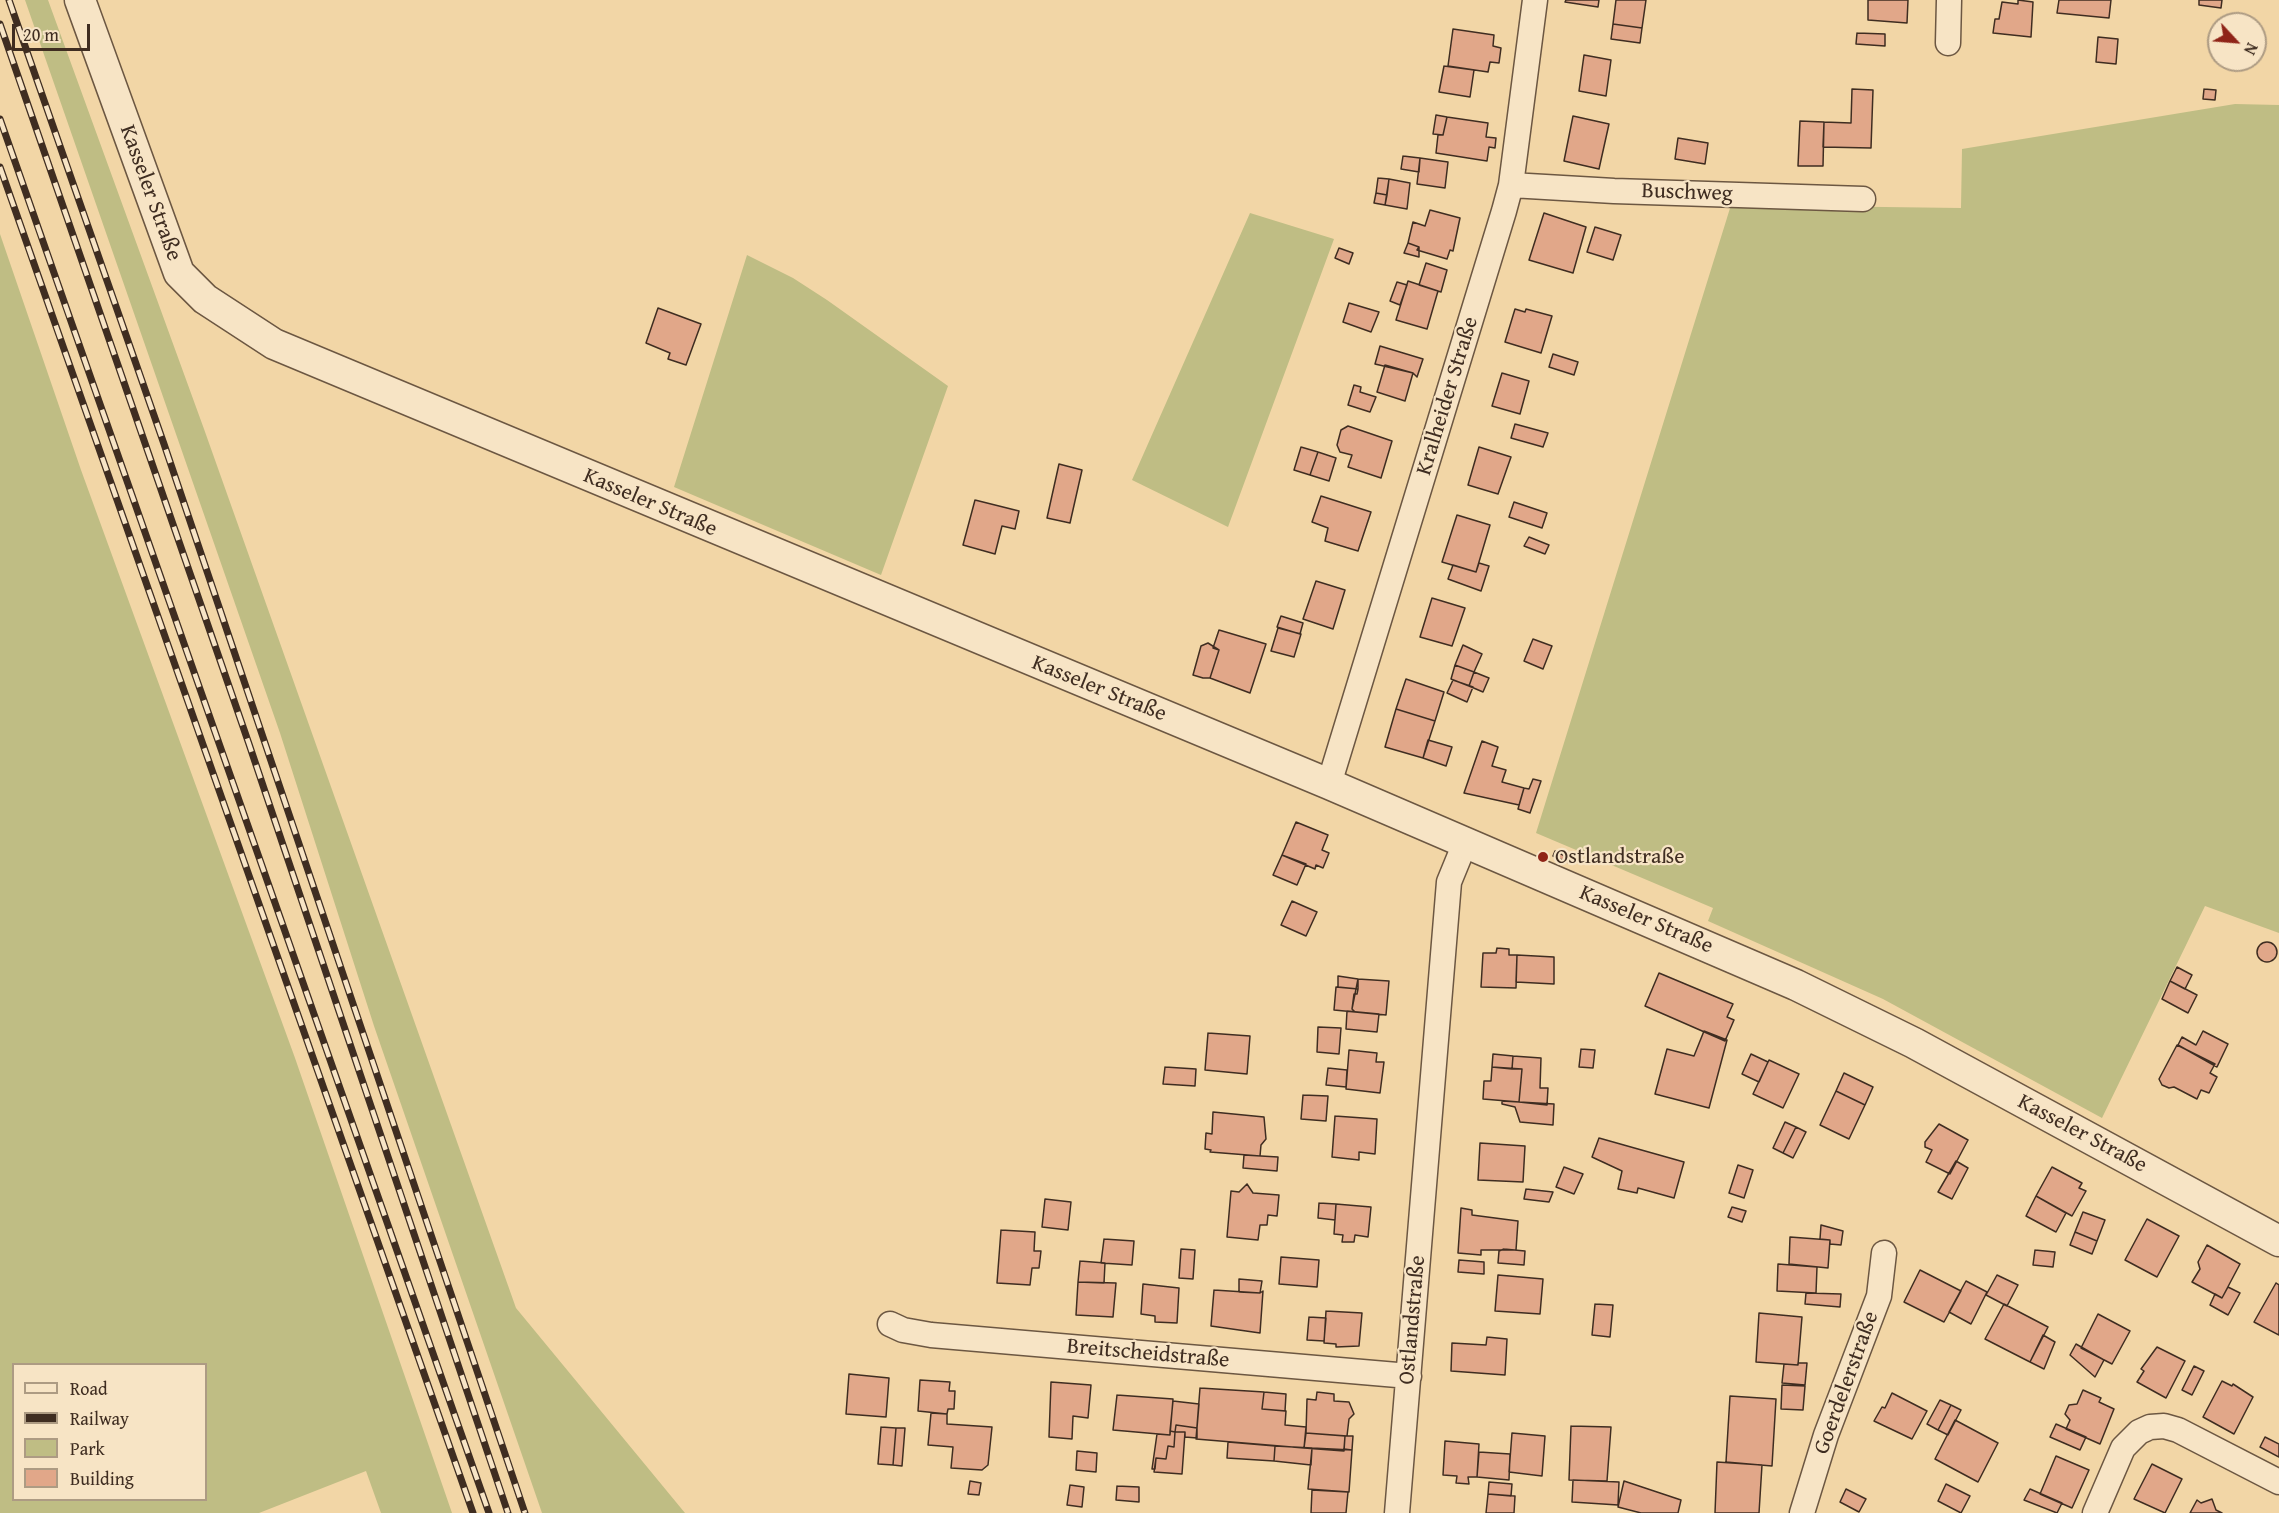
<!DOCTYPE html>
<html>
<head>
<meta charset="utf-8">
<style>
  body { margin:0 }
  #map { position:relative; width:2279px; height:1513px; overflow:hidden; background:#f2d6a6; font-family:"Gentium Book Plus",serif }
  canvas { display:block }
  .legend { position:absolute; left:12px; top:1363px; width:195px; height:138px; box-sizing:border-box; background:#f7e4c5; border:2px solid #ad9b83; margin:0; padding:8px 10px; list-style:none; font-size:18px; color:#3f2d21 }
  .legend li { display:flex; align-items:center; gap:12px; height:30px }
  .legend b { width:30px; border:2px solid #ad9b83 }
  .north { position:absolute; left:2207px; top:12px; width:60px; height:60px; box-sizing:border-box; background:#f7e4c5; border:2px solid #ad9b83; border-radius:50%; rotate:116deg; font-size:16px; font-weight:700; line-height:24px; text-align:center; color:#3f2d21 }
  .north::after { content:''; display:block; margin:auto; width:21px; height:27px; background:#8f2418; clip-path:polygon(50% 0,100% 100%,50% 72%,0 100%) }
  .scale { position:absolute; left:12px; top:24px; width:78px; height:27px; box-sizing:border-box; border:3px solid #3f2d21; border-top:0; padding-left:8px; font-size:18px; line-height:21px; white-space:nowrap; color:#3f2d21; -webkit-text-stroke:4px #f7e4c5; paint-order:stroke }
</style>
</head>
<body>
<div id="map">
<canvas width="2279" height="1513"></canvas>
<ul class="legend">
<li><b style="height:8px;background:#f7e4c5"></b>Road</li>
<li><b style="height:8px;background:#3f2d21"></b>Railway</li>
<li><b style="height:16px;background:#bfbd84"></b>Park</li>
<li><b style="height:16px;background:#e1a789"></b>Building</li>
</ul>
<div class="north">N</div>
<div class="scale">20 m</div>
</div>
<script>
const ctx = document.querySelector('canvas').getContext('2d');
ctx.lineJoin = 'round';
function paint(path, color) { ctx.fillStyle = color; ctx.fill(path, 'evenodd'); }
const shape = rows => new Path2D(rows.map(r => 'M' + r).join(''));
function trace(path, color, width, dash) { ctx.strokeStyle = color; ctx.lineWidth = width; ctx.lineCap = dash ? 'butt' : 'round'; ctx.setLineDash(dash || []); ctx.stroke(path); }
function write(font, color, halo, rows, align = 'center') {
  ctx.font = font + ' "Gentium Book Plus",serif'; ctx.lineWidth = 4.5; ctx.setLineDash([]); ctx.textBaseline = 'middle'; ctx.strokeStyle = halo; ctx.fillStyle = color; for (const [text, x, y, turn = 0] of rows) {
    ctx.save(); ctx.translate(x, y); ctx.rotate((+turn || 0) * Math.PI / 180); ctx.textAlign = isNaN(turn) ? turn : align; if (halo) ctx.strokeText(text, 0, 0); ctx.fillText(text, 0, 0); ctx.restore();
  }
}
const green = shape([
  [25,0,48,0,204,429,516,1308,685,1513,542,1513,374,1026,280,733],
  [2235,104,2279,105,2279,933,2205,906,2102,1118,1883,999,1708,921,1713,908,1536,833,1731,205,1961,208,1962,149],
  [1250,213,1334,239,1228,527,1132,480],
  [0,234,81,470,295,1058,452,1513,381,1513,366,1471,259,1513,0,1513],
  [14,1364,206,1364,206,1500,14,1500],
  [747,255,793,278,827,300,948,386,881,575,674,487]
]);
const building = shape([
  [1566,0,1599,0,1598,7,1565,2,1566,0],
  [1616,0,1646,0,1642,28,1613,24,1616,0],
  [1868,0,1908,0,1907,23,1868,20,1868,0],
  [2018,0,2033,2,2031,37,1993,33,1995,19,1999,19,2002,2,2018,4,2018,0],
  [2059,0,2111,0,2109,18,2057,13,2059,0],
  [2199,0,2222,0,2221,8,2199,5,2199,0],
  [1613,24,1642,28,1640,43,1611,39,1613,24],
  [1453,29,1494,35,1493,46,1501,48,1499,63,1490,62,1488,72,1448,66,1453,29],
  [1857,33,1885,34,1885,46,1856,44,1857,33],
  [2098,37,2118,39,2116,64,2096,62,2098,37],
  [1584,55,1611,60,1606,96,1579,91,1584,55],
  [1444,66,1474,70,1470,97,1439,92,1444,66],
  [1852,89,1873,90,1871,148,1823,147,1824,122,1851,123,1852,89],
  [2204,89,2216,90,2215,100,2203,99,2204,89],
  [1436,115,1447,117,1443,135,1433,134,1436,115],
  [1573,116,1609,124,1599,169,1564,161,1573,116],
  [1447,117,1488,123,1486,137,1496,138,1495,148,1489,147,1487,161,1436,153,1438,135,1443,135,1447,117],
  [1800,121,1824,122,1823,166,1798,166,1800,121],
  [1678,138,1708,143,1705,164,1675,159,1678,138],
  [1403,156,1420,158,1419,172,1401,169,1403,156],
  [1420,158,1448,162,1445,188,1417,184,1420,158],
  [1378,178,1389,179,1387,195,1376,193,1378,178],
  [1389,179,1410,183,1407,209,1385,205,1389,179],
  [1376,193,1387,195,1385,205,1374,203,1376,193],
  [1430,210,1460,218,1453,251,1450,250,1447,259,1417,250,1419,247,1408,243,1413,222,1425,226,1430,210],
  [1544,213,1586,227,1573,273,1529,260,1544,213],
  [1595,227,1621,235,1613,260,1587,252,1595,227],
  [1408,243,1419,247,1419,257,1404,253,1408,243],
  [1339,248,1353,253,1349,264,1335,258,1339,248],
  [1426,263,1447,270,1441,292,1419,285,1426,263],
  [1408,281,1438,291,1427,329,1396,320,1408,281],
  [1397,282,1407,285,1400,305,1390,301,1397,282],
  [1349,303,1379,312,1371,332,1343,322,1349,303],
  [658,308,701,324,686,365,668,359,670,353,646,343,658,308],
  [1515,309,1525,312,1526,309,1552,316,1541,353,1505,342,1515,309],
  [1380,346,1423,359,1417,377,1413,373,1375,364,1380,346],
  [1553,354,1578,362,1574,375,1549,367,1553,354],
  [1385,365,1413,373,1405,401,1377,392,1385,365],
  [1502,373,1529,381,1520,414,1492,406,1502,373],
  [1354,385,1361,387,1360,392,1376,397,1370,412,1348,405,1354,385],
  [1515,424,1548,433,1543,447,1511,438,1515,424],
  [1348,426,1392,441,1381,478,1348,467,1352,455,1340,452,1337,445,1341,430,1348,426],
  [1301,447,1318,452,1310,475,1294,470,1301,447],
  [1479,447,1511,457,1498,494,1468,485,1479,447],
  [1318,452,1336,458,1329,481,1310,475,1318,452],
  [1059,464,1082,470,1070,523,1047,518,1059,464],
  [1321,496,1371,512,1358,551,1325,541,1328,528,1312,522,1321,496],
  [975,500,1019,511,1015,529,1002,526,995,554,963,545,975,500],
  [1514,502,1547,513,1542,528,1509,517,1514,502],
  [1457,515,1490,525,1476,572,1442,562,1457,515],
  [1529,537,1549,545,1545,554,1524,546,1529,537],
  [1479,563,1489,566,1481,591,1448,579,1453,565,1476,572,1479,563],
  [1316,581,1345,590,1333,629,1303,619,1316,581],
  [1432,598,1465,608,1452,646,1420,637,1432,598],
  [1281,616,1303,623,1300,634,1277,627,1281,616],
  [1278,628,1301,634,1294,657,1271,651,1278,628],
  [1219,630,1266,644,1250,693,1210,678,1219,650,1213,648,1219,630],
  [1533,639,1552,646,1543,669,1524,661,1533,639],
  [1208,643,1219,650,1210,678,1203,678,1193,675,1201,646,1208,643],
  [1463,645,1482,654,1474,672,1455,665,1463,645],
  [1455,665,1474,672,1469,686,1451,679,1455,665],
  [1474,672,1489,678,1483,692,1469,686,1474,672],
  [1406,679,1444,692,1435,721,1396,709,1406,679],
  [1453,680,1473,687,1467,702,1447,693,1453,680],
  [1396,709,1435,721,1423,758,1385,747,1396,709],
  [1428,740,1452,747,1446,766,1423,758,1428,740],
  [1482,741,1498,747,1492,766,1506,770,1502,782,1524,788,1519,805,1464,793,1482,741],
  [1533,779,1541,781,1530,813,1518,809,1524,788,1529,789,1533,779],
  [1296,822,1328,835,1322,850,1329,853,1323,868,1316,865,1315,869,1282,855,1296,822],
  [1555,851,1571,859,1569,863,1553,856,1555,851],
  [1282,855,1306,864,1297,885,1273,875,1282,855],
  [1292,901,1317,912,1306,936,1281,925,1292,901],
  '2257 952a10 10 0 1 1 20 0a10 10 0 1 1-20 0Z',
  [1497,948,1509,949,1509,955,1517,955,1516,988,1481,987,1483,953,1496,953,1497,948],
  [1517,955,1554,957,1554,984,1516,982,1517,955],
  [2177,967,2192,975,2185,989,2170,981,2177,967],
  [1659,973,1733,1004,1727,1017,1734,1020,1725,1041,1645,1006,1659,973],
  [1338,976,1358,979,1358,989,1338,987,1338,976],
  [1358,979,1389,981,1386,1015,1355,1012,1352,1009,1358,979],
  [2170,981,2197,995,2188,1013,2162,999,2170,981],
  [1336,987,1358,989,1357,994,1354,994,1352,1009,1355,1012,1334,1010,1336,987],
  [1347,1011,1379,1014,1377,1032,1346,1029,1347,1011],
  [1318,1027,1341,1028,1339,1054,1317,1052,1318,1027],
  [1704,1031,1727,1040,1709,1108,1655,1094,1667,1049,1694,1056,1704,1031],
  [2203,1031,2228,1044,2217,1067,2178,1045,2182,1037,2196,1045,2203,1031],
  [1208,1033,1250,1036,1247,1074,1205,1070,1208,1033],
  [2177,1045,2215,1064,2210,1073,2217,1077,2209,1093,2201,1090,2197,1099,2174,1087,2169,1088,2162,1085,2159,1079,2177,1045],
  [1581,1049,1595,1050,1593,1068,1579,1067,1581,1049],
  [1349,1050,1377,1053,1376,1062,1384,1062,1380,1093,1346,1089,1349,1050],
  [1493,1054,1513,1056,1512,1069,1492,1067,1493,1054],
  [1751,1054,1768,1062,1759,1082,1742,1074,1751,1054],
  [1513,1056,1541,1058,1540,1088,1548,1088,1547,1105,1519,1102,1522,1069,1512,1069,1513,1056],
  [1769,1060,1799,1074,1783,1108,1753,1094,1769,1060],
  [1165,1067,1196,1069,1195,1086,1163,1084,1165,1067],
  [1492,1067,1522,1069,1519,1102,1483,1099,1484,1081,1491,1081,1492,1067],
  [1328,1068,1347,1070,1346,1087,1326,1085,1328,1068],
  [1844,1073,1873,1087,1865,1105,1836,1091,1844,1073],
  [1836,1091,1865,1105,1849,1139,1820,1125,1836,1091],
  [1303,1095,1328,1096,1326,1121,1301,1119,1303,1095],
  [1502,1101,1554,1104,1553,1125,1520,1122,1515,1107,1502,1104,1502,1101],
  [1213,1112,1264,1117,1266,1139,1261,1145,1260,1156,1210,1152,1211,1150,1205,1149,1206,1133,1212,1134,1213,1112],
  [1335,1116,1377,1119,1375,1154,1359,1152,1359,1160,1332,1157,1335,1116],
  [1785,1122,1796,1127,1783,1153,1773,1148,1785,1122],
  [1939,1124,1968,1140,1950,1174,1926,1162,1932,1150,1925,1147,1925,1142,1939,1124],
  [1796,1127,1806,1132,1793,1158,1783,1153,1796,1127],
  [1599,1138,1684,1162,1674,1198,1638,1188,1637,1193,1618,1189,1622,1171,1592,1157,1599,1138],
  [1480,1143,1525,1146,1523,1182,1478,1180,1480,1143],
  [1244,1155,1278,1157,1277,1171,1243,1168,1244,1155],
  [1956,1161,1968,1168,1952,1199,1938,1192,1956,1161],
  [1738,1165,1753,1170,1744,1198,1729,1193,1738,1165],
  [1564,1167,1583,1174,1574,1194,1556,1187,1564,1167],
  [2052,1167,2082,1183,2079,1188,2086,1191,2072,1216,2036,1196,2052,1167],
  [1247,1184,1253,1193,1279,1195,1277,1216,1268,1215,1267,1225,1260,1225,1258,1240,1227,1237,1231,1191,1239,1192,1247,1184],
  [1526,1189,1553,1192,1549,1202,1524,1199,1526,1189],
  [2036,1196,2066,1213,2056,1232,2026,1216,2036,1196],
  [1045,1199,1071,1202,1068,1230,1042,1227,1045,1199],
  [1319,1203,1336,1204,1335,1220,1318,1218,1319,1203],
  [1336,1204,1371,1207,1368,1237,1355,1235,1354,1242,1342,1242,1343,1235,1334,1234,1336,1204],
  [1732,1207,1746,1211,1742,1222,1728,1217,1732,1207],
  [1461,1208,1472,1210,1472,1215,1518,1221,1516,1250,1481,1250,1481,1255,1458,1253,1461,1208],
  [2083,1212,2105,1220,2097,1241,2075,1232,2083,1212],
  [2147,1219,2179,1236,2157,1277,2125,1260,2147,1219],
  [1821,1225,1843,1231,1841,1245,1830,1244,1830,1240,1820,1239,1821,1225],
  [1001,1230,1035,1232,1034,1251,1041,1251,1039,1268,1032,1268,1030,1285,997,1283,1001,1230],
  [2075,1232,2097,1241,2092,1254,2070,1245,2075,1232],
  [1790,1237,1830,1240,1828,1268,1789,1264,1790,1237],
  [1104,1239,1134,1241,1132,1265,1101,1263,1104,1239],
  [2207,1245,2240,1264,2222,1298,2192,1282,2200,1269,2198,1262,2207,1245],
  [1181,1249,1195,1250,1193,1279,1179,1278,1181,1249],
  [1504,1249,1525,1251,1524,1265,1498,1263,1499,1251,1504,1249],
  [2035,1250,2055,1252,2053,1267,2033,1265,2035,1250],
  [1281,1257,1319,1260,1317,1287,1279,1284,1281,1257],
  [1459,1260,1484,1262,1484,1274,1458,1272,1459,1260],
  [1080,1261,1105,1263,1104,1283,1078,1282,1080,1261],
  [1778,1264,1817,1267,1816,1293,1777,1291,1778,1264],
  [1920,1270,1961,1291,1944,1322,1904,1302,1920,1270],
  [1498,1275,1543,1279,1540,1314,1495,1311,1498,1275],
  [1997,1275,2018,1285,2007,1306,1986,1295,1997,1275],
  [1239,1279,1262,1281,1260,1293,1239,1292,1239,1279],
  [1966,1281,1987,1292,1971,1324,1949,1312,1966,1281],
  [1078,1282,1116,1283,1113,1317,1076,1315,1078,1282],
  [2276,1283,2279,1285,2279,1335,2254,1322,2276,1283],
  [1143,1284,1179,1288,1177,1323,1155,1322,1155,1316,1141,1314,1143,1284],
  [2228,1287,2240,1293,2228,1315,2210,1305,2215,1294,2222,1298,2228,1287],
  [1214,1290,1260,1293,1263,1291,1260,1333,1211,1326,1214,1290],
  [1806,1293,1841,1294,1840,1307,1805,1304,1806,1293],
  [1595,1304,1613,1305,1610,1337,1592,1335,1595,1304],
  [2004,1304,2048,1327,2030,1362,1985,1339,2004,1304],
  [1326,1311,1362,1313,1359,1346,1336,1347,1336,1344,1324,1343,1326,1311],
  [1759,1313,1802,1317,1798,1365,1756,1362,1759,1313],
  [2098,1314,2130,1331,2112,1364,2081,1348,2098,1314],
  [1309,1317,1326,1318,1324,1341,1307,1340,1309,1317],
  [2043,1335,2055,1342,2044,1369,2030,1362,2043,1335],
  [1487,1337,1507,1339,1505,1375,1451,1371,1452,1343,1486,1345,1487,1337],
  [2076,1344,2104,1360,2095,1377,2070,1355,2076,1344],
  [2157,1347,2185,1361,2166,1398,2137,1382,2144,1371,2141,1369,2157,1347],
  [1798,1363,1807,1363,1805,1385,1782,1383,1784,1364,1798,1365,1798,1363],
  [2194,1366,2204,1371,2192,1395,2182,1390,2194,1366],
  [849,1374,889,1378,886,1417,846,1414,849,1374],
  [920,1380,950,1382,949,1391,955,1391,954,1409,948,1409,947,1414,918,1411,920,1380],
  [2222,1381,2232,1386,2233,1384,2253,1397,2234,1434,2203,1417,2222,1381],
  [1051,1382,1091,1385,1088,1418,1073,1416,1072,1439,1049,1437,1051,1382],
  [1782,1385,1805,1386,1803,1410,1781,1409,1782,1385],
  [1200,1388,1264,1392,1262,1409,1286,1411,1285,1425,1306,1427,1304,1448,1196,1439,1200,1388],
  [2083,1390,2101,1398,2099,1402,2114,1409,2100,1444,2066,1429,2070,1420,2065,1414,2069,1405,2077,1404,2083,1390],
  [1264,1392,1286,1394,1285,1411,1262,1409,1264,1392],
  [1317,1392,1334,1394,1334,1401,1349,1402,1354,1414,1349,1419,1347,1436,1306,1433,1307,1399,1316,1400,1317,1392],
  [1892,1393,1927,1411,1912,1439,1874,1421,1882,1407,1885,1408,1892,1393],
  [1117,1395,1173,1399,1170,1435,1113,1430,1117,1395],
  [1730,1396,1776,1399,1772,1466,1726,1462,1730,1396],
  [1940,1400,1951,1405,1938,1430,1927,1424,1940,1400],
  [1173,1401,1199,1404,1197,1428,1176,1425,1175,1432,1170,1431,1173,1401],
  [1951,1405,1961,1410,1948,1435,1938,1430,1951,1405],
  [931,1413,947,1414,947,1424,992,1427,988,1465,982,1470,951,1468,953,1447,928,1445,931,1413],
  [1955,1420,1998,1443,1978,1482,1935,1459,1955,1420],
  [2056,1424,2086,1437,2080,1450,2050,1437,2056,1424],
  [1176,1425,1197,1428,1197,1438,1185,1437,1185,1432,1175,1432,1176,1425],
  [1571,1426,1611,1427,1607,1481,1569,1480,1571,1426],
  [881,1427,896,1428,893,1465,878,1464,881,1427],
  [896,1428,905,1428,902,1466,893,1465,896,1428],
  [1170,1431,1175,1432,1174,1447,1168,1446,1166,1459,1156,1458,1155,1469,1152,1469,1157,1434,1170,1435,1170,1431],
  [1175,1432,1185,1432,1182,1474,1154,1472,1156,1458,1166,1459,1168,1446,1174,1447,1175,1432],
  [1306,1433,1345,1436,1344,1451,1304,1448,1306,1433],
  [1512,1433,1545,1436,1542,1476,1509,1472,1512,1433],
  [1345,1436,1353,1436,1352,1450,1344,1449,1345,1436],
  [2265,1437,2279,1444,2279,1457,2260,1447,2265,1437],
  [1445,1441,1479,1444,1477,1477,1468,1477,1469,1484,1456,1483,1457,1476,1443,1475,1445,1441],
  [1228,1442,1275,1446,1274,1461,1227,1458,1228,1442],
  [1275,1446,1312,1448,1311,1465,1274,1461,1275,1446],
  [1312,1448,1352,1450,1349,1492,1308,1489,1312,1448],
  [1077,1451,1097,1453,1096,1472,1076,1470,1077,1451],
  [1479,1452,1510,1454,1509,1480,1477,1477,1479,1452],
  [2056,1456,2089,1470,2072,1508,2040,1494,2056,1456],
  [1717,1462,1762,1465,1759,1513,1715,1513,1717,1462],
  [2152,1464,2182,1479,2165,1513,2134,1499,2152,1464],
  [1573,1480,1619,1482,1618,1505,1572,1502,1573,1480],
  [970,1481,981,1483,979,1495,968,1494,970,1481],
  [1624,1481,1681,1500,1678,1513,1641,1513,1618,1507,1624,1481],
  [1489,1482,1512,1484,1511,1496,1488,1494,1489,1482],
  [1946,1484,1970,1496,1961,1513,1938,1501,1946,1484],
  [1070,1485,1084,1487,1082,1507,1067,1505,1070,1485],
  [1117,1486,1139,1487,1139,1502,1116,1500,1117,1486],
  [1846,1489,1866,1499,1859,1512,1840,1502,1846,1489],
  [2030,1489,2062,1503,2057,1513,2024,1500,2030,1489],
  [1312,1490,1348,1492,1346,1513,1311,1513,1312,1490],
  [1488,1494,1515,1496,1514,1513,1486,1513,1488,1494],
  [2212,1499,2216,1510,2222,1513,2190,1513,2197,1500,2201,1503,2212,1499]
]);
const minor = shape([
  [1948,43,1949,0],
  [1511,185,1614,191,1863,199],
  [1329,784,1504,211,1511,185,1535,0],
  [890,1324,903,1330,931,1335,1409,1376],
  [1397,1513,1449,882,1465,843],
  [1802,1513,1826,1435,1879,1296,1884,1253],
  [2095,1513,2123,1448,2139,1432,2150,1427,2164,1426,2178,1430,2279,1482]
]);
const tertiary = shape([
  [80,0,179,273,205,299,274,344,1329,784,1796,985,1914,1043,2279,1241]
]);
const rail = shape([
  [9,0,164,444,525,1513],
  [0,24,249,744,508,1513],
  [0,119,489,1513],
  [0,167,473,1513]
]);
const markers = [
  [1543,857,6,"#8f2418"]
];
const streetNames = [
  ["Kasseler Straße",150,193,70],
  ["Buschweg",1687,193,2],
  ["Kralheider Straße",1448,396,-73],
  ["Kasseler Straße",650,503,23],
  ["Kasseler Straße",1099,689,22],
  ["Kasseler Straße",1646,920,23],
  ["Kasseler Straße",2082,1134,28],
  ["Ostlandstraße",1413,1320,-85],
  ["Breitscheidstraße",1148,1354,5],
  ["Goerdelerstraße",1847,1383,-70]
];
const poiNames = [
  ["Ostlandstraße",1555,857]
];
paint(green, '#bfbd84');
paint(building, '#e1a789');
trace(building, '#3f2d21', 1.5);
trace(minor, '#6c5742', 27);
trace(tertiary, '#6c5742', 33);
trace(minor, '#f7e4c5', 24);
trace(tertiary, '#f7e4c5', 30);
trace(rail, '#3f2d21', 7);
trace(rail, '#f7e4c5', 4.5, [14]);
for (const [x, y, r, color] of markers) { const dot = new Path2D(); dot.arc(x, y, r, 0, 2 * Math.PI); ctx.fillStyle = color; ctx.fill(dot); trace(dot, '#f7e4c5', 2); }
write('22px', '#3f2d21', '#f7e4c5', streetNames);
write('22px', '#3f2d21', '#f7e4c5', poiNames, 'left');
</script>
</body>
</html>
